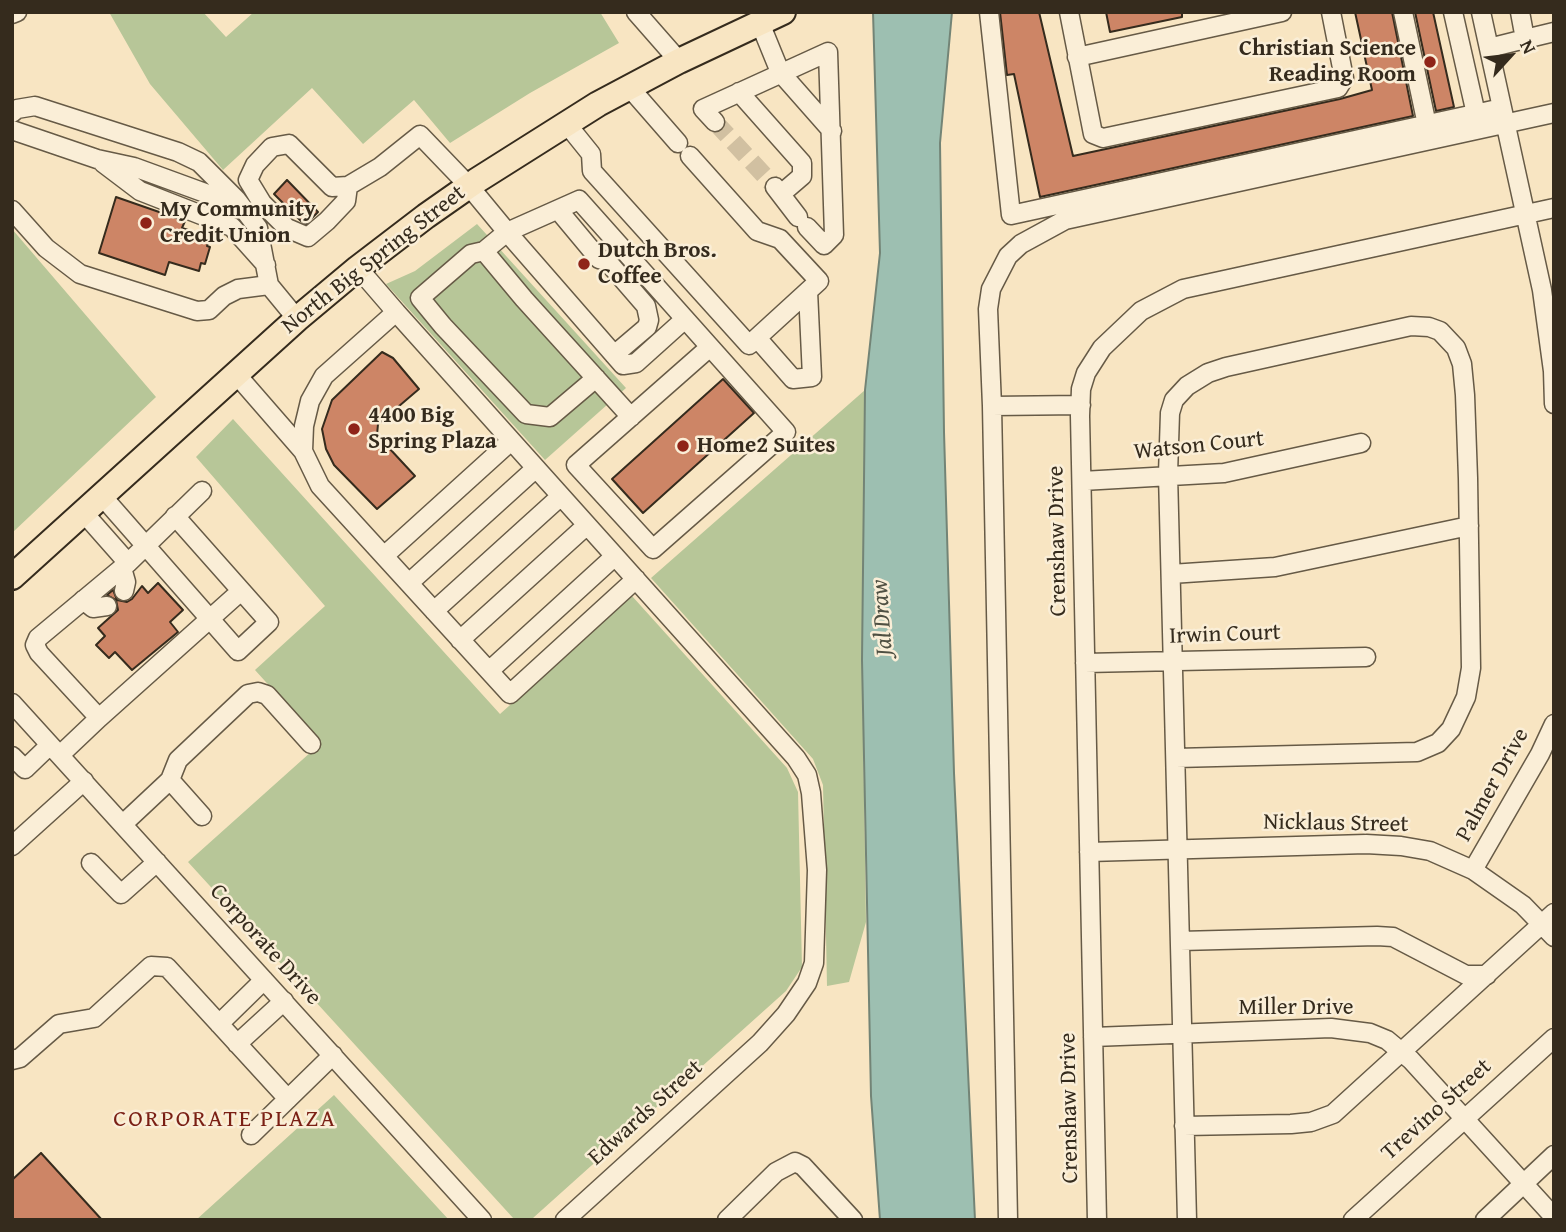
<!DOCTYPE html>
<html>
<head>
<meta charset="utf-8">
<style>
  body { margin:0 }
  #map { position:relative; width:1566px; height:1232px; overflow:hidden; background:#f8e5c2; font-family:"Gentium Book Plus",serif }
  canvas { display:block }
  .frame { position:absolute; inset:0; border:14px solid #352b1d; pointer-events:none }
  .north { position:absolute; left:1475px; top:21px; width:70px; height:70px; -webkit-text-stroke:5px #faeed7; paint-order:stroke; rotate:63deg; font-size:19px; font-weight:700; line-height:28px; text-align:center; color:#352b1d }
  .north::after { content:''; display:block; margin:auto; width:24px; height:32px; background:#352b1d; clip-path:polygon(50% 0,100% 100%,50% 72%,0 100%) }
</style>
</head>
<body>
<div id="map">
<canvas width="1566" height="1232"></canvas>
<div class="frame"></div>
<div class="north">N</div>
</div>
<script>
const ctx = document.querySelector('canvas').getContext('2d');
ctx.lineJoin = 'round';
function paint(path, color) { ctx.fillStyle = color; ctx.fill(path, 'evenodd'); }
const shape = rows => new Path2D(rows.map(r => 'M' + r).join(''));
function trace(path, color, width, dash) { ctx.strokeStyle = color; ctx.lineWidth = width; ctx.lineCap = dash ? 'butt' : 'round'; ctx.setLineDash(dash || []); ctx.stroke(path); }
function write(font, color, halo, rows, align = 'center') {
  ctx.font = font + ' "Gentium Book Plus",serif'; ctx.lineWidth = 5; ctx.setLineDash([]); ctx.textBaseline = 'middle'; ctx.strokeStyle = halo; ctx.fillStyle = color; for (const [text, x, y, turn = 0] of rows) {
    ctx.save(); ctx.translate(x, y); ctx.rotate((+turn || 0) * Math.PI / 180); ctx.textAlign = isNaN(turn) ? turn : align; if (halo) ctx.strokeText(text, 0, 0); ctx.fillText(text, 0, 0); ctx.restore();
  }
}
const green = shape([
  [109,12,203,12,226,37,254,12,600,12,619,43,530,93,450,143,414,100,363,144,312,88,223,170,150,84],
  [477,224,626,388,545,460,386,284,415,271],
  [12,229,156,397,12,533],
  [865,390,862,660,866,922,849,982,827,986,823,785,813,759,651,578],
  [233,419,500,714,632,596,787,768,798,792,802,967,786,991,533,1218,514,1219,188,862,321,743,255,670,325,606,196,457],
  [334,1095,449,1220,196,1220]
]);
const water = shape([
  [873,12,952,12,940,143,944,432,954,773,975,1220,880,1220,871,1096,862,660,865,390,880,253,873,12]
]);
const building = shape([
  [1000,12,1039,12,1073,156,1340,99,1372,90,1355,12,1392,12,1413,116,1040,197,1014,74,1007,75,1000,12],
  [1106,12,1182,12,1182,17,1110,32,1106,12],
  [1415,12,1433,12,1454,107,1436,111,1415,12],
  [287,180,318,212,306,224,301,221,274,194,287,180],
  [116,197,185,221,182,228,210,237,207,246,210,247,205,264,201,263,199,271,169,262,165,275,99,253,116,197],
  [382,352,393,358,419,389,378,424,377,435,415,476,377,509,334,465,326,449,322,429,332,400,382,352],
  [723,379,754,413,643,513,612,479,723,379],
  [158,583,183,610,170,622,178,632,132,670,115,652,109,658,96,645,105,636,98,628,118,610,116,600,107,595,113,590,117,600,127,602,132,599,142,586,148,593,158,583],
  [41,1153,102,1220,12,1220,12,1180,41,1153]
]);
const minorTunnel = shape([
  [715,122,775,187]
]);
const minor = shape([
  [636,12,679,61],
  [989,12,1011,215,1502,108],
  [1069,12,1093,134,1103,138,1338,88,1344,78,1331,12],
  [1403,12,1427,125],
  [1453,12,1476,114],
  [1481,12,1542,290,1553,371,1554,404],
  [1520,12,1525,39,1554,32],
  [12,14,17,12],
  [760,23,780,72,832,131],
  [1489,48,1525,39],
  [1077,57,1282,12],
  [630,88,678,143],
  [739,92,802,163,802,176,781,194],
  [12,113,17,109,35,106,178,152,199,162,236,199,258,228,269,285,297,319],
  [715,122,703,109,828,52,834,235,824,245,807,227],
  [566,123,591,154,592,171,749,345,819,281,780,239,757,231,690,156],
  [12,130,97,159,134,167,238,205],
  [103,163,140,191,232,227,266,265],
  [348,186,346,201,327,221,308,237,287,228,262,203,248,180,255,165,272,147,289,144,332,187,348,186,380,167,420,135,469,186,507,232,579,200,786,432,653,549,576,465,710,347],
  [775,187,798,217],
  [12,210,46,248,80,274,197,311,209,310,224,296,238,289,269,285],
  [559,211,599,259,607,261,646,306,649,320,647,327,614,355],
  [484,251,471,254,420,298,443,326,526,414,550,417,596,378],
  [396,312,796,758,807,775,811,793,817,870,814,963,807,983,786,1014,760,1043,565,1220],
  [757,338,793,379,812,377,808,291],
  [236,374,303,451,304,426,310,401,324,376,396,312,358,268],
  [992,406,988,309,991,289,1008,256,1021,244,1065,220,1554,113],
  [631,417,524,299,484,251,507,232,623,365,636,363,685,319],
  [303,451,320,486,510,694,636,579],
  [1082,481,1224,473,1361,443],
  [102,496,238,651,269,622,175,516],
  [83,512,128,563],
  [384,556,511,441],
  [122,568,126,582,124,591],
  [1171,574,1275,567,1469,526],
  [409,583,536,468],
  [83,600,93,608,107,606],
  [434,611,561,496],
  [460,640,587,525],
  [1085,663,1366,657],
  [489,671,615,556],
  [12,703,482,1220],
  [99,718,241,591],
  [60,755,99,718,39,653,35,645,38,638,128,563,202,491],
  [12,756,25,769,50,745],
  [1176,758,1417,752,1438,743,1451,729,1466,697,1471,668,1468,478,1465,395,1462,364,1456,348,1440,331,1429,327,1411,326,1226,367,1208,373,1187,386,1174,400,1170,413,1168,474,1187,1220],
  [170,780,202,816],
  [123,824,170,780,178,760,248,694,258,692,267,695,311,744],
  [12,846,84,781],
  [1089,852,1366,844,1401,846,1430,851,1473,870,1523,905,1554,937],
  [91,863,121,894,157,862],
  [1473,870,1540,754,1554,724],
  [1180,941,1377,936,1393,937,1466,975,1487,975],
  [219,1024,264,980],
  [1093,1037,1331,1028,1370,1033,1387,1040,1411,1060,1554,1217],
  [237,1044,284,1001],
  [12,1060,20,1058,59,1024,94,1018,151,966,167,967,288,1099],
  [1184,1126,1291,1124,1311,1122,1333,1114,1554,913],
  [251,1135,333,1055],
  [727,1220,776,1172,795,1162,803,1166,853,1220],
  [1008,1220,992,406,1081,405],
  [1097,1220,1080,416,1081,389,1086,373,1102,348,1141,311,1183,289,1554,208],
  [1353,1220,1554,1038],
  [1485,1220,1554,1155]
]);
const highway = shape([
  [12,577,297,319,358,268,426,216,476,181,598,104,679,61,783,12]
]);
const markers = [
  [1430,62,7,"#8f2418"],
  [146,223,7,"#8f2418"],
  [584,264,7,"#8f2418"],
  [354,429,7,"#8f2418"],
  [683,446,7,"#8f2418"]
];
const poiNames = [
  ["Christian Science",1416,49,"right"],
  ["Reading Room",1416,75,"right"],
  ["My Community",160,210],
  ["Credit Union",160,236],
  ["Dutch Bros.",598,251],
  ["Coffee",598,277],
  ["4400 Big",368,416],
  ["Spring Plaza",368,442],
  ["Home2 Suites",697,446]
];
const streetNames = [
  ["North Big Spring Street",374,260,-38],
  ["Watson Court",1199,446,-6],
  ["Crenshaw Drive",1058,541,-91],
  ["Irwin Court",1225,635,-2],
  ["Palmer Drive",1493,785,-61],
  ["Nicklaus Street",1336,824,1],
  ["Corporate Drive",265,945,48],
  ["Miller Drive",1296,1008],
  ["Crenshaw Drive",1070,1108,-91],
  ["Trevino Street",1437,1110,-42],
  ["Edwards Street",646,1113,-42]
];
const waterNames = [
  ["Jal Draw",883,618,-94]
];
const neighbourhoodNames = [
  ["CORPORATE PLAZA",225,1120]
];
paint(green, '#b7c698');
paint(water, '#9dbfb1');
trace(water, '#738476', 2);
paint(building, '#cd8566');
trace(building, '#352b1d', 2);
trace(minorTunnel, '#d1c0a1', 18, [18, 9]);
trace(minor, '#665a46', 21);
trace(highway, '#352b1d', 28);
trace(minor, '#faeed7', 18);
trace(highway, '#f8e5c2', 24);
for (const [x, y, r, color] of markers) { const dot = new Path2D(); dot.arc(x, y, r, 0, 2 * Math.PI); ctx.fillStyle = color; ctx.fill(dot); trace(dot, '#faeed7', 2.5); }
write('bold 23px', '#352b1d', '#faeed7', poiNames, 'left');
write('23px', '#352b1d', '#faeed7', streetNames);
write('italic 24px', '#4f5042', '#faeed7', waterNames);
ctx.letterSpacing = '2px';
write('24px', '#7a1f14', '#faeed7', neighbourhoodNames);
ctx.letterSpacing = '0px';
</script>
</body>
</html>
